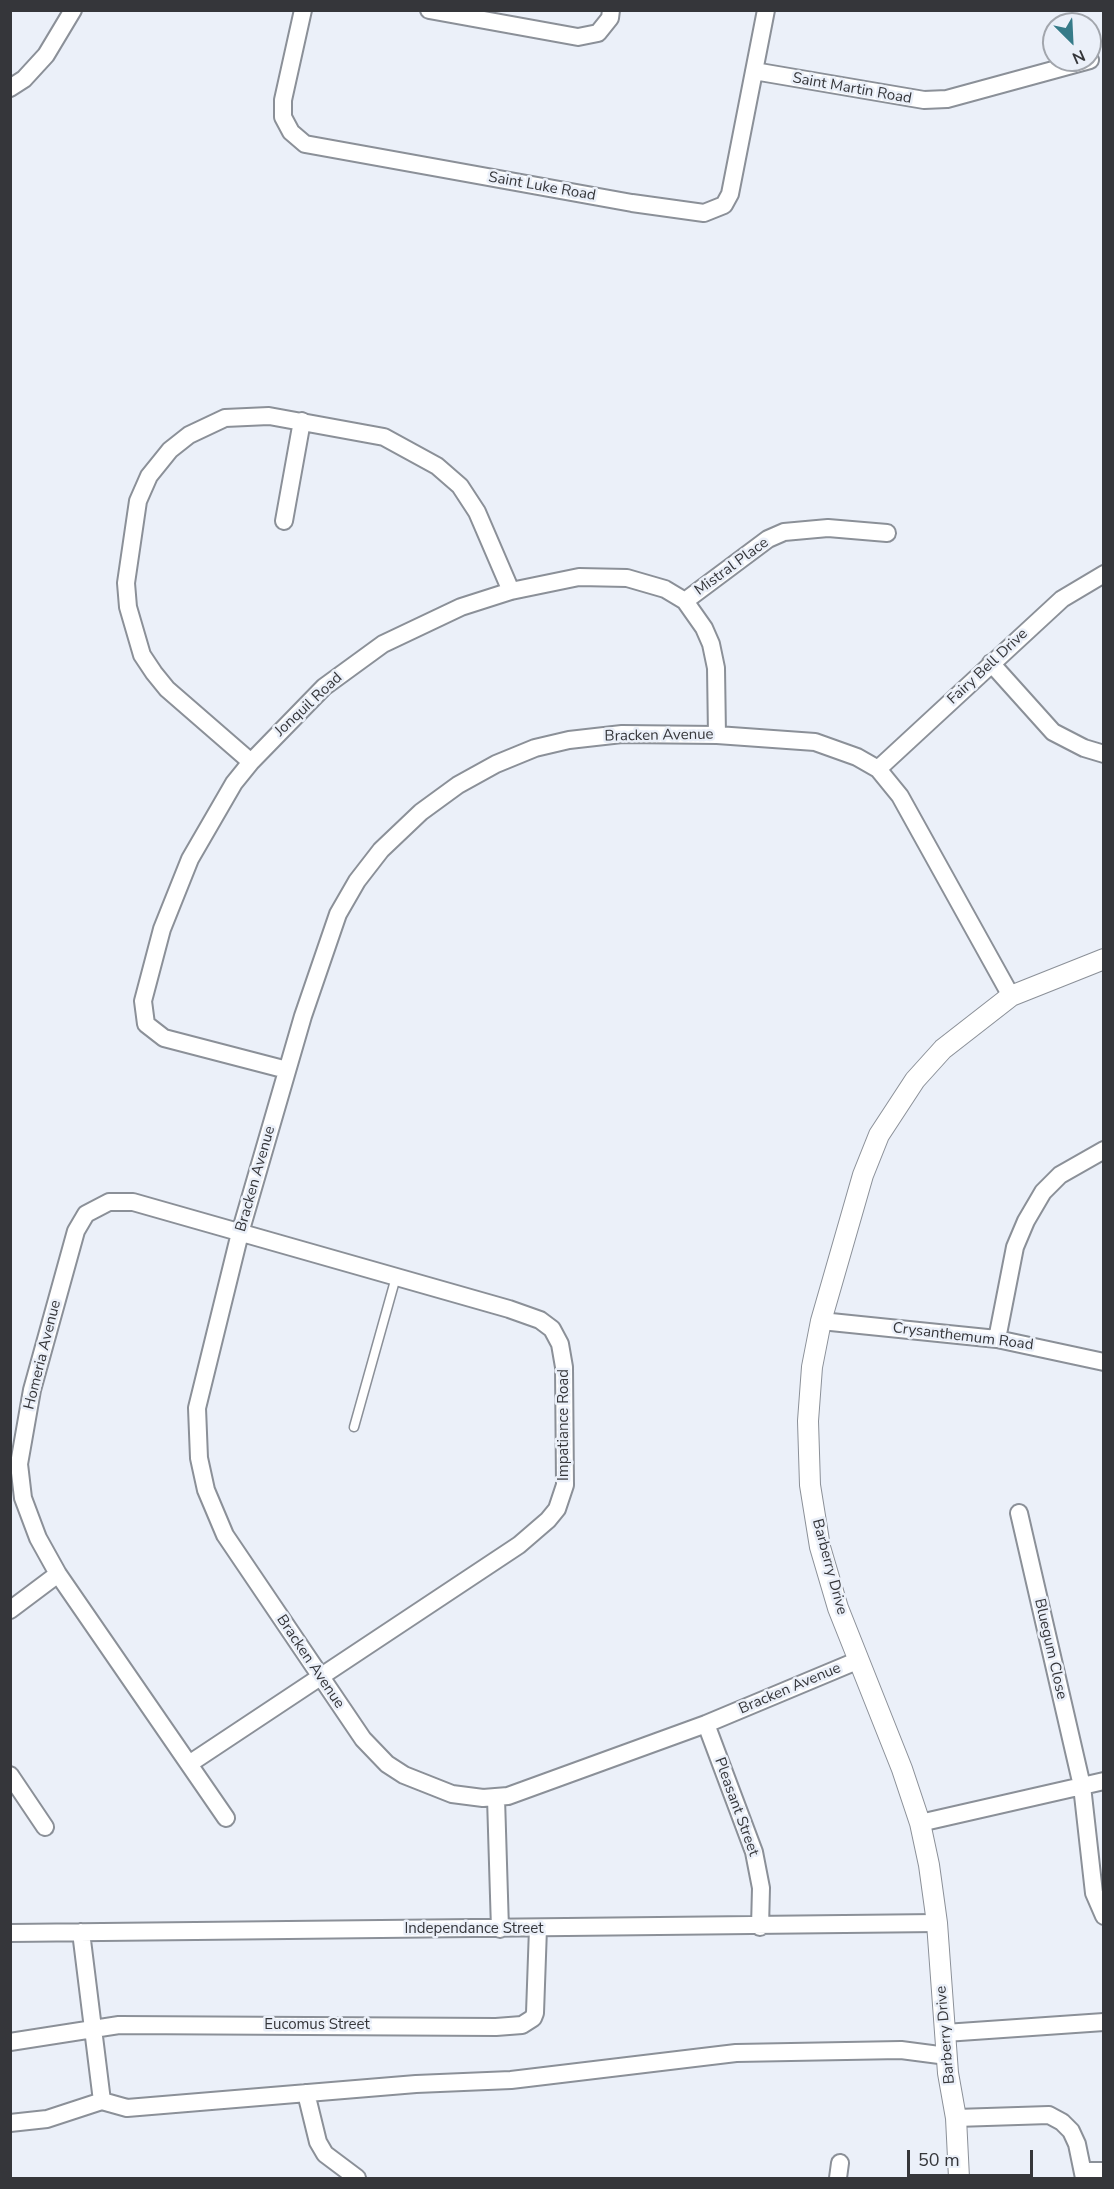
<!DOCTYPE html>
<html>
<head>
<meta charset="utf-8">
<style>
  body { margin:0 }
  #map { position:relative; width:1114px; height:2189px; overflow:hidden; background:#ebf0f9; font-family:"Nunito Sans",sans-serif }
  canvas { display:block }
  .frame { position:absolute; inset:0; border:12px solid #35363a; pointer-events:none }
  .north { position:absolute; left:1042px; top:12px; width:60px; height:60px; box-sizing:border-box; background:#ebf0f9; border:2px solid #a2a6ad; border-radius:50%; rotate:156deg; font-size:16px; font-weight:700; line-height:24px; text-align:center; color:#35363a }
  .north::after { content:''; display:block; margin:auto; width:21px; height:27px; background:#367b89; clip-path:polygon(50% 0,100% 100%,50% 72%,0 100%) }
  .scale { position:absolute; left:907px; top:2150px; width:126px; height:27px; box-sizing:border-box; border:3px solid #35363a; border-top:0; padding-left:8px; font-size:18px; line-height:21px; white-space:nowrap; color:#35363a; -webkit-text-stroke:4px #ebf0f9; paint-order:stroke }
</style>
</head>
<body>
<div id="map">
<canvas width="1114" height="2189"></canvas>
<div class="frame"></div>
<div class="north">N</div>
<div class="scale">50 m</div>
</div>
<script>
const ctx = document.querySelector('canvas').getContext('2d');
ctx.lineJoin = 'round';
const shape = rows => new Path2D(rows.map(r => 'M' + r).join(''));
function trace(path, color, width, dash) { ctx.strokeStyle = color; ctx.lineWidth = width; ctx.lineCap = dash ? 'butt' : 'round'; ctx.setLineDash(dash || []); ctx.stroke(path); }
function write(font, color, halo, rows, align = 'center') {
  ctx.font = font + ' "Nunito Sans",sans-serif'; ctx.lineWidth = 5; ctx.setLineDash([]); ctx.textBaseline = 'middle'; ctx.strokeStyle = halo; ctx.fillStyle = color; for (const [text, x, y, turn = 0] of rows) {
    ctx.save(); ctx.translate(x, y); ctx.rotate((+turn || 0) * Math.PI / 180); ctx.textAlign = isNaN(turn) ? turn : align; if (halo) ctx.strokeText(text, 0, 0); ctx.fillText(text, 0, 0); ctx.restore();
  }
}
const service = shape([
  [354,1427,396,1277]
]);
const minor = shape([
  [303,10,283,100,283,117,291,132,305,144,632,203,704,213,724,205,730,194,766,10],
  [429,10,578,37,598,33,610,18,611,10],
  [754,71,924,100,947,99,1090,60],
  [10,88,24,79,46,55,73,10],
  [284,521,302,421],
  [685,601,768,539,784,532,828,528,887,533],
  [991,663,1053,732,1084,748,1104,754],
  [251,762,167,689,154,673,142,655,128,607,126,583,138,501,149,476,170,450,189,435,225,418,269,416,384,437,437,466,460,486,477,512,511,591],
  [878,769,1062,599,1104,574],
  [287,1070,164,1038,146,1024,143,1001,162,929,190,859,234,783,251,762,324,687,383,644,461,607,511,591,579,577,627,578,665,589,685,601,704,628,711,644,716,668,717,735],
  [821,1321,997,1339,1104,1362],
  [997,1339,1015,1247,1026,1221,1043,1192,1060,1175,1104,1150],
  [1019,1513,1082,1786,1094,1893,1104,1916],
  [10,1610,58,1574],
  [859,1660,706,1724,508,1796,483,1798,452,1794,404,1775,387,1764,363,1739,225,1535,206,1490,199,1458,197,1408,240,1233,303,1016,338,914,357,881,381,850,421,812,458,785,496,764,535,748,569,740,622,734,717,735,815,742,857,757,878,769,900,796,1011,996],
  [706,1724,754,1852,761,1888,760,1927],
  [189,1764,519,1545,548,1520,557,1509,565,1485,564,1367,560,1344,552,1329,540,1320,509,1309,133,1202,109,1202,86,1214,76,1231,32,1390,19,1464,23,1498,38,1538,58,1574,226,1818],
  [10,1775,45,1827],
  [496,1798,500,1929],
  [920,1823,1104,1781],
  [81,1932,102,2101],
  [10,1933,937,1923],
  [945,2033,1104,2022],
  [10,2042,119,2025,496,2027,522,2025,533,2018,535,2013,538,1928],
  [306,2093,318,2142,325,2154,357,2178],
  [956,2118,1049,2115,1062,2122,1071,2131,1077,2144,1084,2178],
  [10,2123,47,2119,102,2101,127,2108,416,2084,511,2080,736,2053,901,2050,947,2056],
  [1083,2171,1104,2171],
  [838,2178,840,2163]
]);
const tertiary = shape([
  [959,2178,956,2118,948,2073,937,1923,929,1865,920,1823,902,1769,838,1608,820,1547,810,1485,808,1421,812,1367,821,1321,863,1175,879,1135,915,1080,943,1049,1011,996,1104,959]
]);
const streetNames = [
  ["Saint Martin Road",852,89,10],
  ["Saint Luke Road",542,187,10],
  ["Mistral Place",732,567,-36],
  ["Fairy Bell Drive",988,667,-43],
  ["Jonquil Road",309,705,-43],
  ["Bracken Avenue",659,736,-1],
  ["Bracken Avenue",256,1179,-74],
  ["Crysanthemum Road",963,1337,7],
  ["Homeria Avenue",43,1355,-76],
  ["Impatiance Road",564,1425,-90],
  ["Barberry Drive",829,1567,75],
  ["Bluegum Close",1050,1649,77],
  ["Bracken Avenue",310,1662,56],
  ["Bracken Avenue",790,1689,-23],
  ["Pleasant Street",736,1807,70],
  ["Independance Street",474,1929],
  ["Eucomus Street",317,2025],
  ["Barberry Drive",946,2035,-95]
];
trace(service, '#8b9098', 11);
trace(minor, '#8b9098', 20);
trace(tertiary, '#8b9098', 22);
trace(service, '#fff', 8);
trace(minor, '#fff', 16);
trace(tertiary, '#fff', 20);
write('15px', '#35363a', '#ebf0f9', streetNames);
</script>
</body>
</html>
